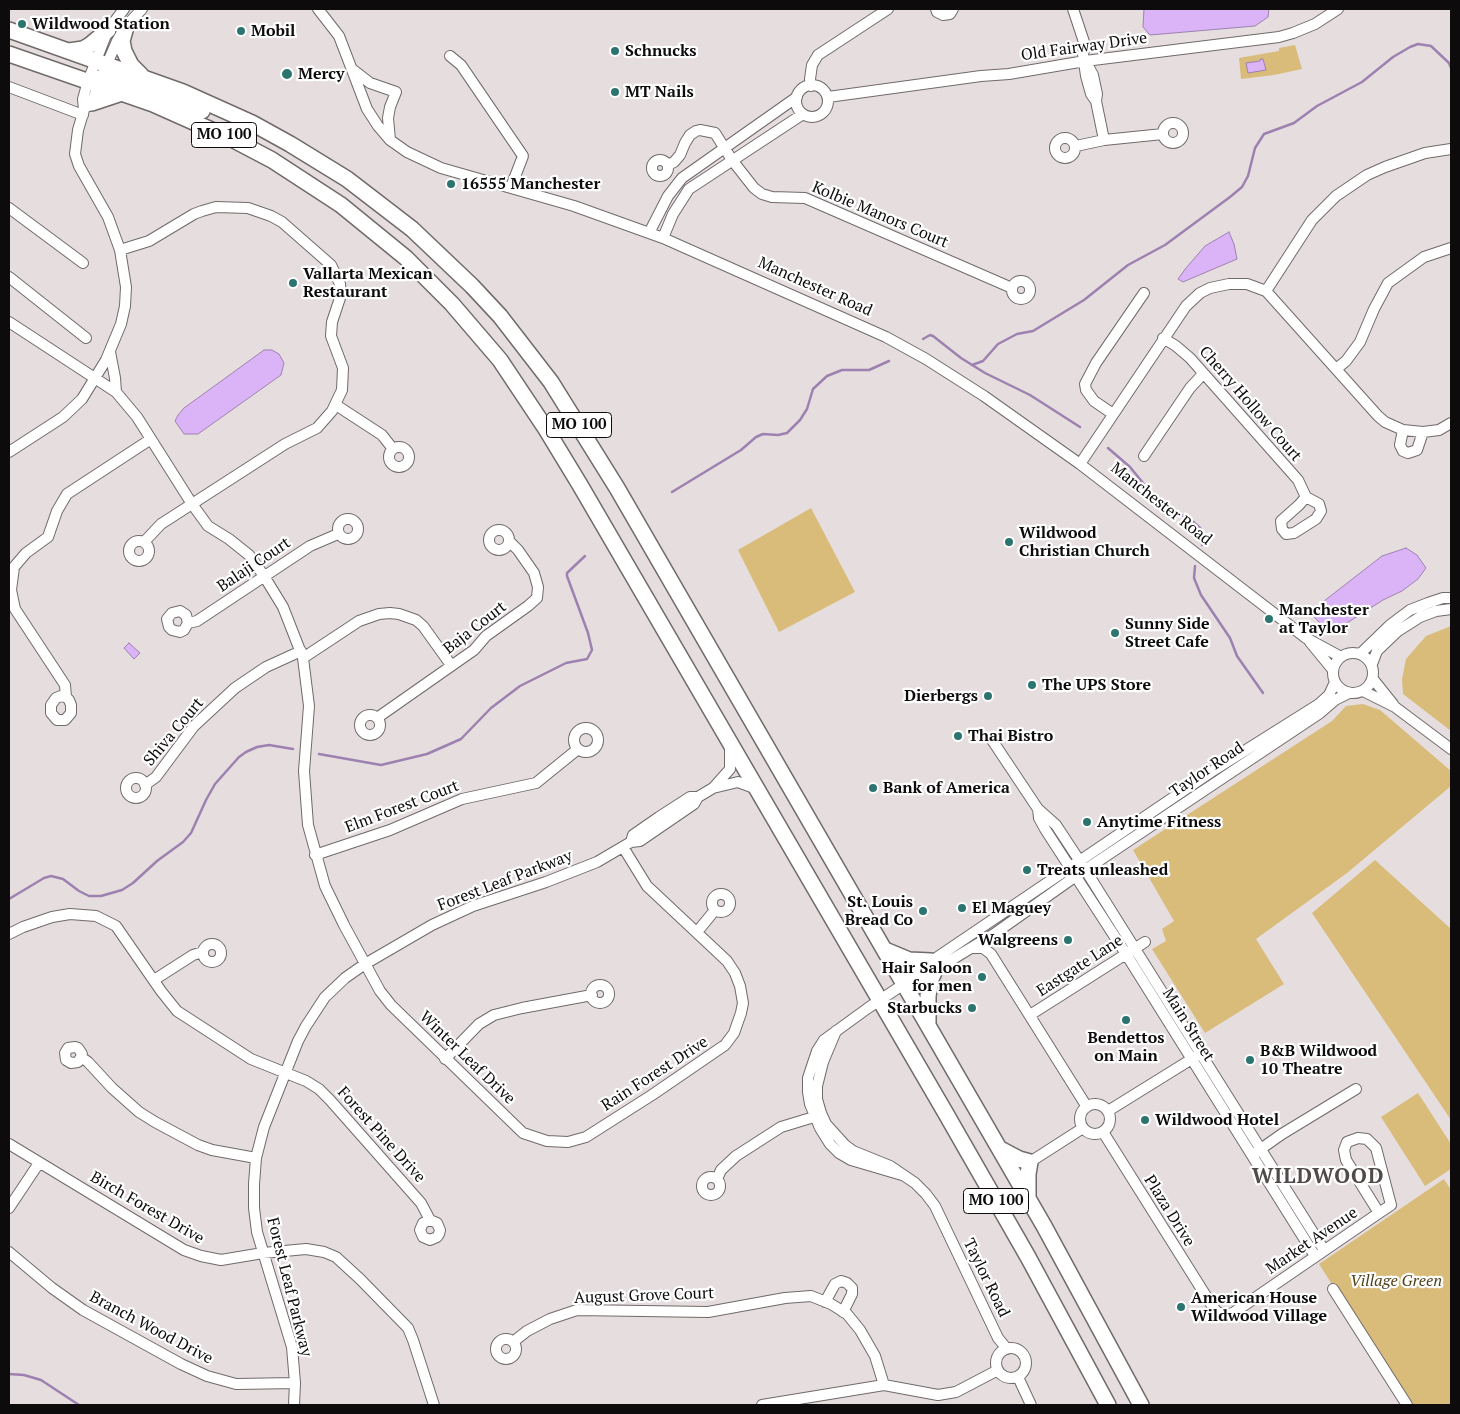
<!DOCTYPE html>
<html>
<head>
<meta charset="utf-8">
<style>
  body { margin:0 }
  #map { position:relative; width:1460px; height:1414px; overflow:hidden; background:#e6dede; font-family:"PT Serif",serif }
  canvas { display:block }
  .frame { position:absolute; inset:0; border:10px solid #0d0b0b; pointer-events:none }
</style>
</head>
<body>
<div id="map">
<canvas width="1460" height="1414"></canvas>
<div class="frame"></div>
</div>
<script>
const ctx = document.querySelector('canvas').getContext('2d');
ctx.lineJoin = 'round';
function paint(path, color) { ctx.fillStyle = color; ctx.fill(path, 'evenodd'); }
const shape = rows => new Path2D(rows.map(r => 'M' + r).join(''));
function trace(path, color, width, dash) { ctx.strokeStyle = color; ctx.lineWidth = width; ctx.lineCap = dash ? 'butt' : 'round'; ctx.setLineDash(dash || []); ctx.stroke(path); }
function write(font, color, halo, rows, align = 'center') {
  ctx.font = font + ' "PT Serif",serif'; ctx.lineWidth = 4.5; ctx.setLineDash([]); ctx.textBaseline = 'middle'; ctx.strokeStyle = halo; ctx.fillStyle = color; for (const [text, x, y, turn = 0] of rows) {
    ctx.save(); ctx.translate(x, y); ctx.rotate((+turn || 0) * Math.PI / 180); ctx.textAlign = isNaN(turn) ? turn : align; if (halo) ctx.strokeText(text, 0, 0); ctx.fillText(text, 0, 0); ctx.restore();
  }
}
const green = shape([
  [1295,45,1302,69,1274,75,1241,79,1239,58,1279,51,1279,48],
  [811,508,855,592,779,632,738,550],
  [1451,626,1451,731,1403,694,1402,679,1406,659,1426,636],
  [1363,704,1380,710,1451,771,1451,786,1347,873,1256,939,1284,984,1205,1033,1152,949,1166,941,1162,929,1174,921,1133,850,1332,721,1346,706],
  [1375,860,1451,929,1451,1120,1312,913],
  [1418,1093,1451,1144,1451,1169,1425,1186,1381,1117],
  [1444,1179,1451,1190,1451,1405,1409,1405,1319,1264]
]);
const water = shape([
  [1144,9,1269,9,1268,17,1255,26,1150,35,1143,27,1144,9],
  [1261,59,1263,59,1266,70,1248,73,1246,63,1260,61,1261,59],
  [1229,232,1234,244,1237,259,1183,282,1178,279,1186,268,1205,246,1229,232],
  [264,350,272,350,279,354,284,363,281,375,198,434,184,434,175,421,178,415,184,408,264,350],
  [1406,548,1417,555,1426,568,1418,579,1402,591,1383,600,1336,630,1323,626,1314,617,1315,608,1382,556,1406,548],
  [129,643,140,653,134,659,124,648,129,643]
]);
const stream = shape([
  [923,339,930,335,933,336,961,358,985,373,1030,395,1080,427],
  [972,365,983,361,998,344,1017,334,1033,331,1084,300,1128,265,1165,245,1230,197,1242,187,1248,176,1255,148,1264,134,1294,123,1317,106,1362,82,1393,57,1410,47,1418,44,1431,46,1449,63,1451,68],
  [1108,448,1130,467,1161,505,1190,519,1200,528,1204,535,1202,545],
  [672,492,741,450,756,437,763,434,778,435,787,433,800,420,807,409,813,389,827,376,842,370,869,370,889,361],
  [1195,566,1194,578,1201,595,1230,638,1237,656,1263,693],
  [319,754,381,765,427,754,461,739,491,708,520,686,566,663,587,659,592,650,588,633,567,576,567,573,585,556],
  [9,899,44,878,51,876,63,879,79,891,89,896,101,896,122,890,133,883,157,861,183,842,191,833,206,800,215,784,239,757,246,752,257,747,269,745,293,749],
  [9,1374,24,1375,41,1380,79,1405]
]);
const minor = shape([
  [318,9,339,36,367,109,378,126,390,140,407,152,441,168,574,206,663,238,886,337,926,359,984,396,1080,464,1306,638,1341,657],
  [936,9,937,12,943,15,950,14,953,9],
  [1073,9,1085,45,1083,54,1086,76,1091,94,1096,101],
  [450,56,461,65,523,156,511,187],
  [1087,64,1093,75,1097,94,1096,101,1104,140],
  [352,69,370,83,396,92,390,107,388,118,390,140],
  '796 101a16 16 0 1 1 32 0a16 16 0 1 1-32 0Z',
  [811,86,810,79,812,65,818,55,888,9],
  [9,87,83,115],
  [828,97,981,76,1009,74,1085,61,1279,37,1293,33,1315,24,1338,9],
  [89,106,92,103,98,85,117,41,126,26,142,9],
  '1163 133a10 10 0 1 1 20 0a10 10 0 1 1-20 0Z',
  '1055 148a10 10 0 1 1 20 0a10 10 0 1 1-20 0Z',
  [1076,146,1104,140,1163,134],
  '652 168a8 8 0 1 1 16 0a8 8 0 1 1-16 0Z',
  [668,165,674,162,680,155,685,143,690,135,696,131,700,130,715,133,732,160,754,188,762,194,772,197,805,198,1012,288],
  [9,208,83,263],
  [649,233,668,196,682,178,797,97],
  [663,238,673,214,689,189,803,114],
  [120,250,149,241,194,214,202,211,216,207,248,208,271,216,282,222,331,265,340,284,341,295,332,322,331,336,343,368,342,390,332,411,317,428,285,444,161,524,144,542],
  [9,277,86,338],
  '1012 290a9 9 0 1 1 18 0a9 9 0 1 1-18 0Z',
  [1266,291,1312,220,1336,196,1367,175,1385,167,1425,153,1451,149],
  [9,322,116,392,137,417,192,504,208,526,229,539,249,555,264,576,283,607,303,658,309,706,304,771,308,825,325,886,344,925,380,991,391,1005,523,1133,547,1141,568,1142,586,1137,652,1095,725,1045,734,1033,741,1013,743,1003,740,986,735,973,727,961,647,886,623,847],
  [1163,338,1176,346,1190,358,1298,480,1306,497,1319,504,1321,511,1316,519,1294,533,1286,534,1282,529,1281,521,1299,505,1306,497],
  [110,352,115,378,116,392],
  [1336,369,1346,361,1360,342,1374,309,1388,283,1424,257,1451,248],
  [336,405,382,435,393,449],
  [1113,414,1094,401,1086,390,1085,384,1096,363,1144,293],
  [1403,430,1400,445,1403,451,1408,453,1417,450,1423,432],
  '389 457a10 10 0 1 1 20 0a10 10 0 1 1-20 0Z',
  [9,452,63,417,82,399,106,360,121,324,125,306,126,287,120,250,108,217,79,166,75,154,78,130,84,110,83,99,88,81,108,30,124,9],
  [1144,456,1190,388,1203,374],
  [1080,464,1186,306,1200,293,1210,288,1229,284,1247,284,1266,291,1378,416,1385,422,1403,430,1423,432,1439,430,1451,423],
  '338 529a10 10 0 1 1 20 0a10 10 0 1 1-20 0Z',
  '489 540a10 10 0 1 1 20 0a10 10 0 1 1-20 0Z',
  '129 551a10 10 0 1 1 20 0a10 10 0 1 1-20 0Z',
  [188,623,186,615,180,611,172,613,167,619,169,627,172,630,180,632,184,630,188,623,197,621,310,546,338,534],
  [1310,642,1333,670],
  '1333 673a20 20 0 1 1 40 0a20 20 0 1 1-40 0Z',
  [1360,654,1390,625,1410,610,1428,603,1443,598,1451,598],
  [303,658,359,621,379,614,390,613,399,614,416,620,423,626,451,665],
  [1372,664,1377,651,1398,631,1420,617,1436,611,1451,609],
  [1373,679,1393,704],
  [1363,691,1395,707,1451,749],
  [66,697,61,696,56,698,51,705,51,713,57,720,65,720,71,713,71,705,69,700,66,697,65,685,15,609,11,590,14,567,26,553,48,537,57,511,67,494,151,439],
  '360 725a10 10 0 1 1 20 0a10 10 0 1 1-20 0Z',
  [377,718,474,650,486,636,528,606,537,598,538,587,534,573,518,550,509,541],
  '574 740a12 12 0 1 1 24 0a12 12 0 1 1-24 0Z',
  [992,740,1038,809],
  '126 788a10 10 0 1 1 20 0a10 10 0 1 1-20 0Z',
  [145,785,156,777,194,726,235,688,266,667,301,651],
  [714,787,730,769,730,746],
  [631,842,633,835,659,817,690,797,698,797],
  [315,855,390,830,462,799,536,783,578,749],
  '712 903a9 9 0 1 1 18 0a9 9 0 1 1-18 0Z',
  [697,932,715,910],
  [9,934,23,927,52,917,70,914,96,916,116,926,161,991,177,1011,251,1059,306,1081,319,1089,330,1100,421,1203,430,1220,437,1223,440,1230,439,1234,437,1237,430,1240,423,1237,420,1230,423,1223,430,1220],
  '203 953a9 9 0 1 1 18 0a9 9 0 1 1-18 0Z',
  [972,948,983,948,991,954,1087,1107],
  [154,980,193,955,203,952],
  [904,984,915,982,994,934,1076,876,1320,713,1335,700,1349,693],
  '591 994a9 9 0 1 1 18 0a9 9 0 1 1-18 0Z',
  [1030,1015,1145,942],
  [836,1031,823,1062,817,1086,817,1099,821,1113,826,1124,845,1145,853,1151,890,1166,915,1183,926,1194,935,1206,998,1338,1007,1349],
  [81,1057,78,1062,71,1063,66,1060,65,1053,68,1048,75,1047,78,1048,82,1054,81,1057,88,1062,112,1088,139,1112,155,1122,198,1145,212,1150,256,1158],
  [445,1059,479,1024,494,1015,522,1008,592,995],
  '1080 1119a15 15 0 1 1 30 0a15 15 0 1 1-30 0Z',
  [1108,1111,1195,1057],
  [1103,1132,1211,1304,1216,1311,1224,1315,1233,1313,1379,1213],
  [1358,1138,1367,1139,1376,1148,1391,1205,1379,1213,1346,1160,1344,1150,1347,1142,1358,1138],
  [9,1144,184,1250,201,1256,221,1260,263,1253,306,1249,324,1252,336,1257,360,1279,408,1328,413,1340,434,1405],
  [1255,1153,1282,1134,1356,1089],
  [1030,1162,1083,1128],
  [902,1175,851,1160,839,1153,830,1144,820,1128,810,1104,808,1092,808,1078,817,1051,824,1040,868,1008,904,984,914,973,1211,772,1319,704,1329,695,1335,682],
  '702 1186a9 9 0 1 1 18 0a9 9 0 1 1-18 0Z',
  [717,1179,721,1170,736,1156,781,1127,814,1117,820,1113],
  [9,1208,39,1163],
  [9,1252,52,1288,83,1310,181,1364,207,1376,236,1384,295,1383],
  [1315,1256,1126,954,1045,829,1039,818,1038,809,1056,825,1083,866,1324,1250],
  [1333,1289,1407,1405],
  [825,1302,835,1284,841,1281,847,1283,852,1288,852,1294,843,1312],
  '496 1349a10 10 0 1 1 20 0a10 10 0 1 1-20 0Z',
  [513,1342,527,1331,550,1319,577,1310,708,1312,785,1298,811,1296,831,1304,847,1314,860,1330,875,1356,884,1385],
  '996 1363a15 15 0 1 1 30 0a15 15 0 1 1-30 0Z',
  [1018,1377,1031,1405],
  [294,1405,295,1383,292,1347,257,1232,254,1208,254,1184,256,1158,264,1127,298,1041,306,1026,325,997,345,978,365,964,432,925,473,906,546,882,597,862,631,842,640,841,694,804,698,797,713,788,738,782,757,789],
  [762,1405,884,1385,938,1395,956,1392,998,1370]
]);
const highway = shape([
  [126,27,122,41,124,51,131,65,141,75],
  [9,30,183,92,252,123,290,144,347,179,412,229,472,286,500,316,551,382,617,488,1044,1226,1141,1405],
  [69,51,83,49,90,45,108,30],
  [9,54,153,104,234,140,272,160,341,205,406,258,452,304,500,360,546,429,580,485,945,1112,1028,1257,1108,1405],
  [94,79,101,78,122,81,202,111],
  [92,103,122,93],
  [885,950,909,960,931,961],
  [928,1024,928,996,931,979,935,970],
  [1000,1149,1019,1159,1030,1162,1028,1174,1028,1196]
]);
const markers = [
  [22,24,5,"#2b7470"],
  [241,31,5,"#2b7470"],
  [615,51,5,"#2b7470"],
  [287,74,6,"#2b7470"],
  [615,92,5,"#2b7470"],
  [451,184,5,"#2b7470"],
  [293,283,5,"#2b7470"],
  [1009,542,5,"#2b7470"],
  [1269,619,5,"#2b7470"],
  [1115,633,5,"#2b7470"],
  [1032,685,5,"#2b7470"],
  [988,696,5,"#2b7470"],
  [958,736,5,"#2b7470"],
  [873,788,5,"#2b7470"],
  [1087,822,5,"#2b7470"],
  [1027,870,5,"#2b7470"],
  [962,908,5,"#2b7470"],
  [923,911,5,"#2b7470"],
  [1068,940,5,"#2b7470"],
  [982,977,5,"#2b7470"],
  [972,1008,5,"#2b7470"],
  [1126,1020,5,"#2b7470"],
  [1250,1060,5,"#2b7470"],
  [1145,1120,5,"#2b7470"],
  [1181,1307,5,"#2b7470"]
];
const shields = [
  [224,135,65],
  [579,425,65],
  [996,1201,65]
];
const shieldNames = [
  ["MO 100",224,135],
  ["MO 100",579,425],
  ["MO 100",996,1201]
];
const poiNames = [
  ["Wildwood Station",32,24],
  ["Mobil",251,31],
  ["Schnucks",625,51],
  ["Mercy",298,74],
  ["MT Nails",625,92],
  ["16555 Manchester",461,184],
  ["Vallarta Mexican",303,274],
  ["Restaurant",303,292],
  ["Wildwood",1019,533],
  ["Christian Church",1019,551],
  ["Manchester",1279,610],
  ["at Taylor",1279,628],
  ["Sunny Side",1125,624],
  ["Street Cafe",1125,642],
  ["The UPS Store",1042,685],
  ["Dierbergs",978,696,"right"],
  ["Thai Bistro",968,736],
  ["Bank of America",883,788],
  ["Anytime Fitness",1097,822],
  ["Treats unleashed",1037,870],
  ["St. Louis",913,902,"right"],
  ["Bread Co",913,920,"right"],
  ["El Maguey",972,908],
  ["Walgreens",1058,940,"right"],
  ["Hair Saloon",972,968,"right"],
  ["for men",972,986,"right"],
  ["Starbucks",962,1008,"right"],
  ["Bendettos",1126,1038,"center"],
  ["on Main",1126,1056,"center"],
  ["B&B Wildwood",1260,1051],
  ["10 Theatre",1260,1069],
  ["Wildwood Hotel",1155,1120],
  ["American House",1191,1298],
  ["Wildwood Village",1191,1316]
];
const streetNames = [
  ["Old Fairway Drive",1084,47,-8],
  ["Kolbie Manors Court",880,215,23],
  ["Manchester Road",815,287,24],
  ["Cherry Hollow Court",1250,404,49],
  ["Manchester Road",1161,504,38],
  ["Balaji Court",254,565,-34],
  ["Baja Court",475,628,-38],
  ["Shiva Court",174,732,-50],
  ["Taylor Road",1207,770,-34],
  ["Elm Forest Court",402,807,-21],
  ["Forest Leaf Parkway",505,881,-21],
  ["Eastgate Lane",1080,966,-33],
  ["Main Street",1188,1025,58],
  ["Winter Leaf Drive",467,1058,44],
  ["Rain Forest Drive",655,1074,-33],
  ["Forest Pine Drive",381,1135,48],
  ["Birch Forest Drive",147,1208,30],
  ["Plaza Drive",1169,1211,58],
  ["Market Avenue",1312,1241,-34],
  ["Taylor Road",986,1278,64],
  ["Forest Leaf Parkway",289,1287,76],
  ["August Grove Court",644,1296,-2],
  ["Branch Wood Drive",151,1328,28]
];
const parkNames = [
  ["Village Green",1396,1281]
];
const districtNames = [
  ["WILDWOOD",1318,1177]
];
paint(green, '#d9bc7a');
paint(water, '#dbb4f7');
trace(water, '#9d81b0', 1);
trace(stream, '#9d81b0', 2.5);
trace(minor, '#706a69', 12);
trace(highway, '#706a69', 18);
trace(minor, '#fff', 10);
trace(highway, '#fff', 15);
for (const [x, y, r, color] of markers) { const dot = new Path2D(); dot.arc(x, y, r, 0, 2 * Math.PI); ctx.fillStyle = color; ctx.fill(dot); trace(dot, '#fff', 2); }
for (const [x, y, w] of shields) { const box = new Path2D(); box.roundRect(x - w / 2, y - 12.5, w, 25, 4); ctx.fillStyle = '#fff'; ctx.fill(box); trace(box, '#0d0b0b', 1); }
write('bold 15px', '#0d0b0b', null, shieldNames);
write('bold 16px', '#0d0b0b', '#fff', poiNames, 'left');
write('16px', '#0d0b0b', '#fff', streetNames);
write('italic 16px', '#524219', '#fff', parkNames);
ctx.letterSpacing = '1px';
write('bold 21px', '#504a4a', '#fff', districtNames);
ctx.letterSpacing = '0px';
</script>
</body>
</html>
